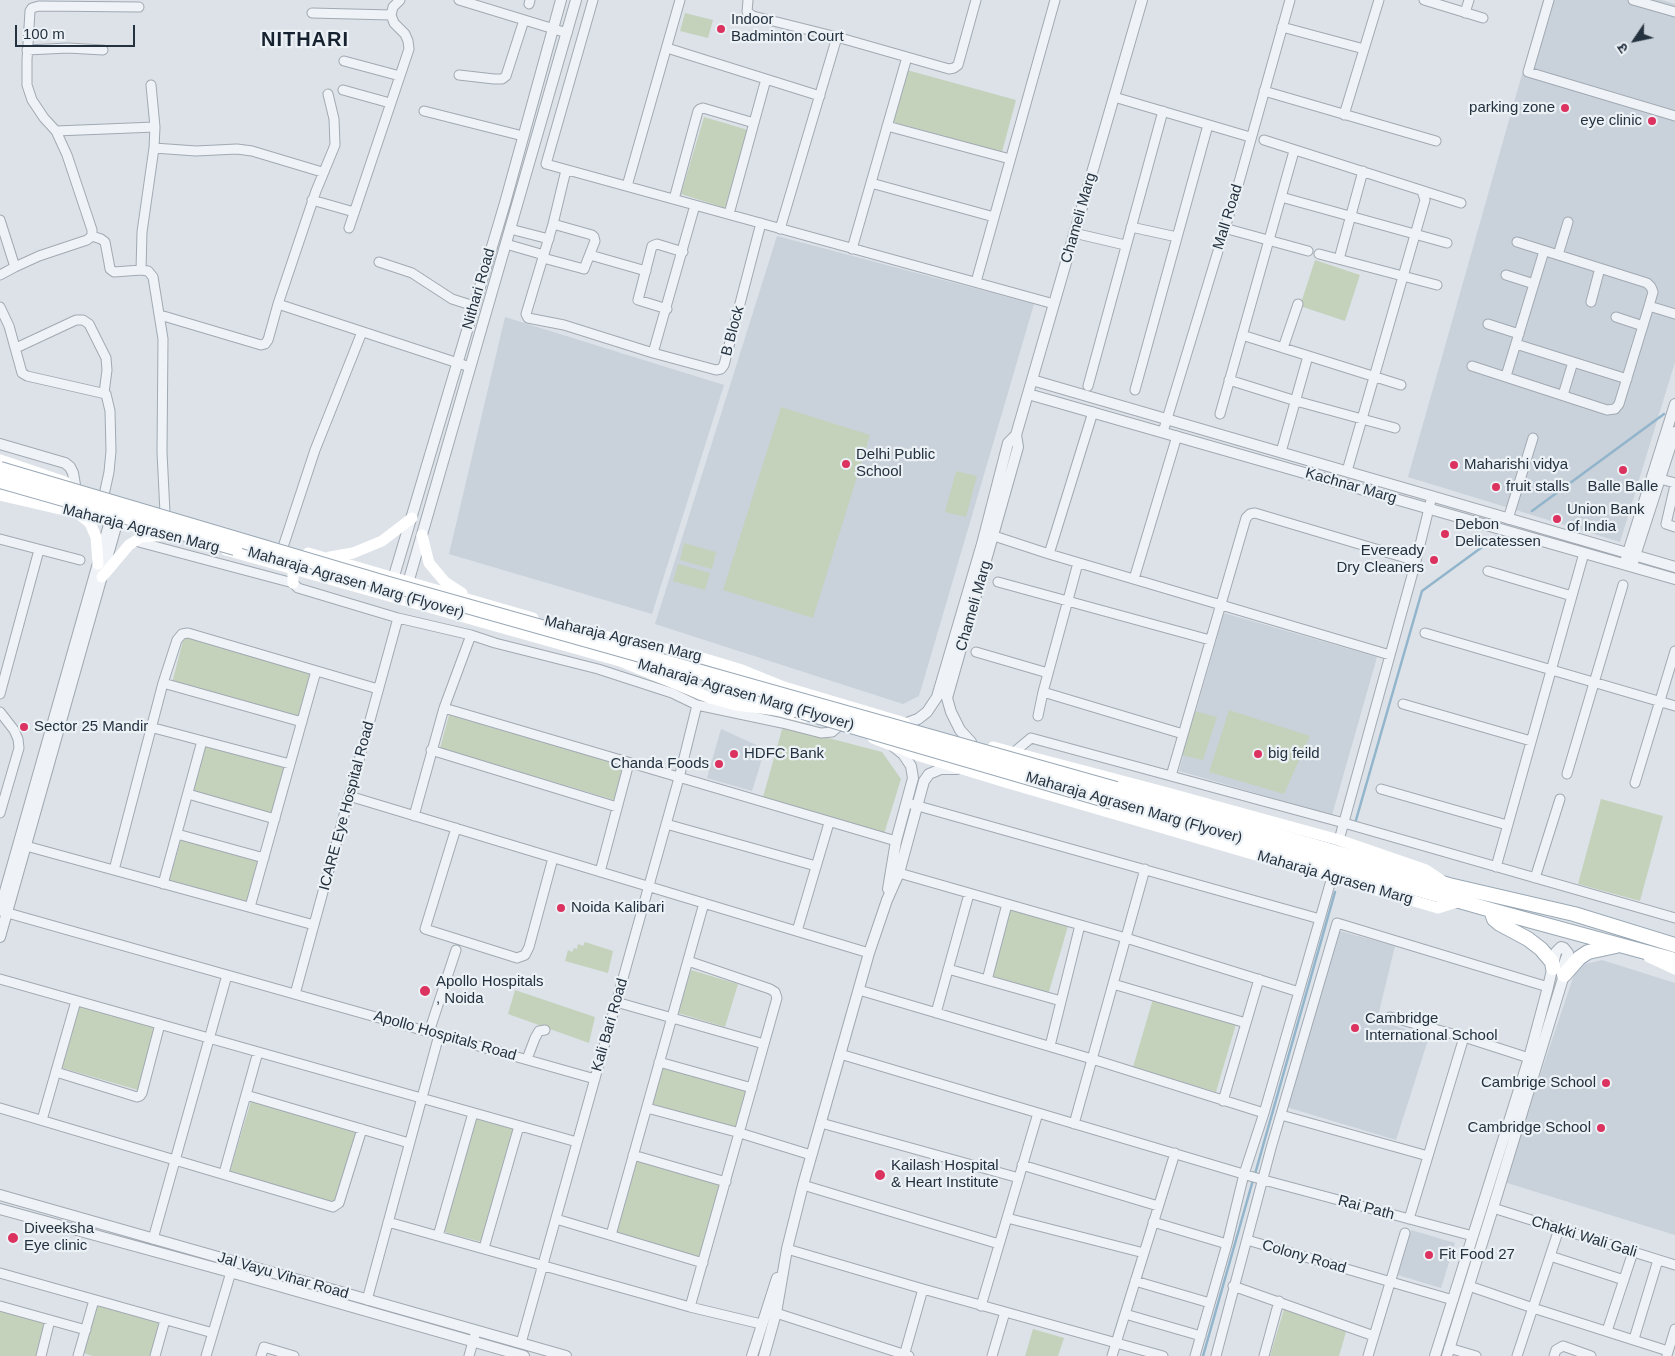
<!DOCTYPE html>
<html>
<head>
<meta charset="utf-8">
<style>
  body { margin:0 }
  #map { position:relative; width:1675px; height:1356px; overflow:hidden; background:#dce2e8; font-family:Arial,"Noto Sans Devanagari",sans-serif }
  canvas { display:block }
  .north { position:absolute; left:1610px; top:15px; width:50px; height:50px; -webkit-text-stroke:4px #ebf1f5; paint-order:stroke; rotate:236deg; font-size:14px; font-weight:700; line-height:20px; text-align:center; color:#24313f }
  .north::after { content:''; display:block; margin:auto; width:18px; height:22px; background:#24313f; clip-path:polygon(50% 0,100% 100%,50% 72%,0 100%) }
  .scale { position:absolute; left:15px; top:25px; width:120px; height:22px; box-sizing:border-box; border:2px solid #24313f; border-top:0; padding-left:6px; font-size:15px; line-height:18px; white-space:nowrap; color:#24313f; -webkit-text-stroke:4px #ebf1f5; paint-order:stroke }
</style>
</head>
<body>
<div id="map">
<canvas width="1675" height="1356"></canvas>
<div class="north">उ</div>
<div class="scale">100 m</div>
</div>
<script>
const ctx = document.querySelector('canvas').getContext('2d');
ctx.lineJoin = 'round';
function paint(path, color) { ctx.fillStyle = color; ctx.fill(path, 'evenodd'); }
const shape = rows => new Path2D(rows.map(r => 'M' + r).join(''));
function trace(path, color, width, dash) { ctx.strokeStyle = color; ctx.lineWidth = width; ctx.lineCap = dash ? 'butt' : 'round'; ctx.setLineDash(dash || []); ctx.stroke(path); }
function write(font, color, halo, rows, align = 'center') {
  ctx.font = font + ' Arial,sans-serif'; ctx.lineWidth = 4.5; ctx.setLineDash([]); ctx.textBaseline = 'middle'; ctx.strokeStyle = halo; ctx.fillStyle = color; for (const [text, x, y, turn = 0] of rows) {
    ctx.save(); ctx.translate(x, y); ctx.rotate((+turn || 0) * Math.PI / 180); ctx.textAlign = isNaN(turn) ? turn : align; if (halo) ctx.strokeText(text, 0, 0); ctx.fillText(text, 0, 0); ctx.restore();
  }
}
const built = shape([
  [1543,0,1662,0,1675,4,1675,362,1620,542,1408,477],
  [777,236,1034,304,919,696,903,704,655,624],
  [505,317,724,385,652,614,449,554],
  [1224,613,1377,657,1332,815,1179,771],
  [721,729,765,749,752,791,707,778],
  [1336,930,1395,946,1377,1020,1429,1037,1396,1140,1283,1106],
  [1602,960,1675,983,1675,1235,1504,1182,1577,966],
  [1411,1230,1455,1243,1441,1288,1398,1275]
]);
const green = shape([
  [685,13,713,20,708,38,680,31],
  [907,70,1016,100,1002,152,893,122],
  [704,117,748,130,725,208,681,194],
  [1315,260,1360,275,1345,321,1300,306],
  [781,407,870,435,813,618,723,590],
  [956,471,977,476,966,517,945,512],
  [684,543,716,552,712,569,680,560],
  [678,564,710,573,705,590,673,581],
  [184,637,310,673,298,718,172,683],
  [1229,710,1310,736,1284,794,1209,772],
  [1194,711,1217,717,1203,760,1181,755],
  [449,715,624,766,614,800,440,748],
  [783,726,882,752,901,779,884,834,763,797],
  [205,745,285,768,272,814,192,791],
  [1601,799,1663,816,1640,901,1578,884],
  [181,839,258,861,247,902,169,881],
  [1008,908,1068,926,1048,995,988,977],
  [585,942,613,951,608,973,565,961,568,950,572,952,574,948,577,949,578,944,583,946],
  [691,970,738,984,725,1027,678,1013],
  [515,990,595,1017,589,1043,508,1014],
  [1153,999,1236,1024,1216,1092,1133,1067],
  [80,1005,156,1027,138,1090,62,1068],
  [662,1067,747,1091,737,1129,652,1105],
  [251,1101,356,1133,335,1203,230,1171],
  [476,1119,514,1129,482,1242,444,1232],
  [637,1158,721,1182,699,1257,615,1232],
  [96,1304,159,1322,150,1356,93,1356,83,1353],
  [1285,1306,1348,1325,1339,1356,1270,1356],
  [0,1310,46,1322,37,1356,0,1356],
  [1033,1329,1064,1338,1058,1356,1025,1356]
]);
const stream = shape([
  [1532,511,1664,414],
  [1356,820,1422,591,1500,534],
  [1255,1174,1335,892],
  [1203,1356,1253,1180]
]);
const minor = shape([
  [459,0,567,33],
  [593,0,546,164,1054,304],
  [748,0,747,12,753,16,837,37,949,69,954,68,958,65,976,0],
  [1424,0,1483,18],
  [1549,0,1528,72,1675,116],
  [1633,0,1675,12],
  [529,4,530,0],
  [312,13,391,15],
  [1465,13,1469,0],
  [1282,27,1364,49],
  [667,48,820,96],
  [27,50,68,48,103,50],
  [344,61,400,76],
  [459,75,494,79,502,79,506,76,524,20],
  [343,90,390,103],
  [1264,91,1436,141],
  [1114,97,1250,137],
  [424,111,523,136],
  [1344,115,1379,0],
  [887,126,1010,159],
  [56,131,155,127],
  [1264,140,1461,203],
  [154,148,196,151,237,149,252,151,322,172],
  [566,170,553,224,526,314,528,318,564,325,653,353,716,370,721,369,724,365,761,223],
  [871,183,994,217],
  [627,186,680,0],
  [1281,197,1447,243],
  [674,199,698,111,700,109,703,108,754,123],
  [312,200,354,212],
  [729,214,766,79],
  [0,220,15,267,0,275],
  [1131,227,1177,237],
  [349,228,409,49,408,41,405,34,394,23,391,15,393,7,400,0],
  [1224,228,1308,251],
  [510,229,549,239],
  [780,229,837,37],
  [1074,233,1125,245],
  [92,236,101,239,105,242,109,263,110,269,114,272,141,270,148,271,153,277,163,339,162,452,165,513],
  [506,244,544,255],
  [852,249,907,57],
  [1319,254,1437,285],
  [590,255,646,271],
  [1558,255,1568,222],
  [543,258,584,269,595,241,594,237,592,235,553,224],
  [1339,259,1363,171],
  [379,262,412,273,452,299,474,306],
  [15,267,39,256,87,240,92,236,92,230,67,155,56,131,44,118,32,100,27,85,27,60,30,11,32,8,39,6,139,7],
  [141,270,142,232,154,148,155,127,151,85],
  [1506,275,1534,284],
  [976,282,1055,0],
  [1591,302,1600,268],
  [278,304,470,367],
  [1649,306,1675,314],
  [0,307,9,326,22,373,27,376,106,394,110,411,111,451,109,472,104,495],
  [667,309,638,300,652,246,657,244,683,252],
  [160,315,261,345,265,344,268,340,278,304,316,191,335,145,334,119,328,94],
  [1616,317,1643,326],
  [1488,324,1519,334],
  [1242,335,1401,385],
  [1516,344,1627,379],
  [16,348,76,320,83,320,89,324,106,358,107,370,104,393],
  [1283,348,1298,304],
  [653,353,695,205],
  [1472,366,1607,410,1615,409,1619,404,1649,306,1653,292,1651,287,1647,283,1517,242],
  [1506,376,1544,251],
  [1229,380,1296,401,1395,428],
  [1088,386,1163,111],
  [1135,390,1208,125],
  [1563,395,1573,362],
  [1220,414,1294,151],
  [1163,432,1239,182,1290,0],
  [1281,452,1308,356],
  [1347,471,1425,200,1422,191],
  [1660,479,1675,483],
  [1675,485,1666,524,1675,527],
  [1508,519,1533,438],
  [988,534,1049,554,1390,655],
  [0,539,80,560],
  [135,541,293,583,298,588,398,618,471,635,495,643,598,669,672,693,697,705,782,723,821,733,832,732,839,726],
  [283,547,315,450,362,332],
  [1049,554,1093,412],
  [1488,571,1572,596],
  [1134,579,1177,436],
  [998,582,1210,640],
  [1425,633,1675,706],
  [976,652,1048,673],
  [163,683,302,722],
  [1043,692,1183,734],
  [0,694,39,550],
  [1403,704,1531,741],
  [444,708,896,841],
  [0,712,14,730,18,739,19,748,0,813],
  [1038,716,1043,692,1078,563],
  [150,727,290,764],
  [431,750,617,807],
  [1013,753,1031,738,1344,823,1675,918],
  [1567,774,1623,585],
  [1171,776,1246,518,1250,514,1255,513,1416,561],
  [1635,783,1675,651],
  [1381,789,1507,825],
  [188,794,275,819],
  [349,796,869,953],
  [911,804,1320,919],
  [414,816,444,708,471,635],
  [666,824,816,866],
  [456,828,425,929,517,958,525,955,529,947,553,858],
  [177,834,264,858],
  [1339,840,1416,561,1432,496],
  [26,846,314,925],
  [1496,867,1584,553],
  [114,870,163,683,177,640,182,634,188,633,378,689],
  [600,872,629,763],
  [899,873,1126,938,1299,992],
  [1535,878,1560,799],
  [163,884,202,741],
  [250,907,316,671],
  [1,911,595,1079],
  [797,931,829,823],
  [688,961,770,989,775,992,777,998,690,1307],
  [948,969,1061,1001],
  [0,979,577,1142],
  [987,980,1007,904],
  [1113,984,1246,1023],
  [859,990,1092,1059,1264,1113],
  [295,994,398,618],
  [616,1002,764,1044],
  [936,1013,969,894],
  [1390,1017,1464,1037,1529,1058],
  [429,1032,456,950],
  [1050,1046,1080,925],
  [840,1054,1260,1179,1473,1236],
  [527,1059,535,1038,539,1031,545,1030],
  [659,1062,752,1088],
  [56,1072,137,1097,140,1096,142,1093,160,1024],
  [246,1095,409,1143],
  [1223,1101,1259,979],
  [0,1108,333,1207,339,1203,362,1129],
  [647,1108,740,1133,811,1155],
  [1281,1115,1428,1156],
  [42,1120,76,1001],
  [821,1123,1019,1178],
  [1074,1124,1145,869],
  [633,1155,726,1182],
  [1022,1165,1158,1206],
  [224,1173,258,1052],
  [803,1185,999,1244],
  [1493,1208,1675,1265],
  [1007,1218,1144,1253],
  [556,1219,703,1263],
  [1409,1219,1464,1037],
  [388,1222,690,1307,761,1324],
  [1153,1222,1227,1244],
  [611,1235,704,903],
  [438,1236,473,1113],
  [153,1239,227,975],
  [1247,1240,1453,1300],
  [484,1248,519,1126],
  [787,1249,923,1289,1163,1356],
  [1550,1256,1624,1280],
  [0,1273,213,1333],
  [1135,1281,1210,1303],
  [1233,1286,1374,1336],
  [1469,1286,1533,1308,1668,1351],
  [367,1300,439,1035],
  [0,1306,86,1330],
  [981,1306,1038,1113],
  [776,1313,909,1356],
  [1125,1314,1201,1336],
  [1607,1331,1633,1252],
  [1634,1339,1658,1260],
  [521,1343,679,778,697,705],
  [1449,1348,1476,1356],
  [1667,1355,1675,1329],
  [41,1356,50,1320],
  [78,1356,94,1300],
  [155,1356,165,1320],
  [206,1356,234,1262],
  [261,1356,264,1347,294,1356],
  [469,1356,476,1331],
  [904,1356,923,1289],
  [992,1356,1005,1312],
  [1112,1356,1175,1153],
  [1195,1356,1227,1244,1244,1174,1264,1113,1332,877],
  [1216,1356,1271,1148,1337,923,1548,987],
  [1264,1356,1279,1301],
  [1368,1356,1405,1233],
  [1517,1356,1559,1229],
  [1554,1356,1556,1350,1563,1346,1591,1356]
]);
const tertiary = shape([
  [1032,380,1675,567],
  [1028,394,1675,579],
  [0,444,65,463,70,467,73,473,75,485],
  [1626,559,1675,404],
  [1633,562,1675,432],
  [391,586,505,203,561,0],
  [406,590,576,0],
  [907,723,918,719,927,712,937,697,982,544,1008,443,1016,435],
  [971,742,960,730,951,712,947,698,1018,447,1016,435,1142,0],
  [888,889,896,841,913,778,911,766,903,754,893,746],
  [0,909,110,521],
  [0,937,117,523],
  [0,1195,566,1356],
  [0,1209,230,1272,524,1356],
  [752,1356,777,1278],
  [764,1356,776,1313,787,1249,803,1185,869,953,887,900,899,873,924,781,929,774,941,769,957,769],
  [1435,1356,1529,1058,1548,987,1556,952,1561,947,1564,948,1568,953,1564,964,1564,975,1493,1208,1447,1356]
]);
const secondary = shape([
  [0,460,65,482],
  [0,495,155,531],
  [80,515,90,523,96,537,98,564],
  [422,535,429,563,445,582,462,593],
  [226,550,620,661,710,698,736,705,777,710,805,717],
  [308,553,533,618],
  [330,557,353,553,382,541,412,518],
  [102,577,129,545,141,537,170,535],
  [293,583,293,568],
  [574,630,689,654,742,670,784,687,905,723],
  [727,674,722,676,718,682,719,691,722,693,755,701],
  [873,738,920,756,1005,782,1438,908,1460,901],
  [993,747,1164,792,1339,840,1426,870,1441,880],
  [1649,957,1675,969]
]);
const primary = shape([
  [1116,789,1449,885,1574,914,1675,945],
  [1112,802,1491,910,1675,960],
  [1491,910,1494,919,1500,924,1528,939,1541,949,1552,962,1553,968],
  [1564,975,1579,958,1588,952,1616,946]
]);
const primaryBridge = shape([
  [0,469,385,583,1116,789],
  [0,481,235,548],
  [796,710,1112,802]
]);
const markers = [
  [721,29,5,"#db325f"],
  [1565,108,5,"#db325f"],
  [1652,121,5,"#db325f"],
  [846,464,5,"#db325f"],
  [1454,465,5,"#db325f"],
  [1623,470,5,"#db325f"],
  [1496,487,5,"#db325f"],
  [1557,519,5,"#db325f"],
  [1445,534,5,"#db325f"],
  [1434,560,5,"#db325f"],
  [24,727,5,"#db325f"],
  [734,754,5,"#db325f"],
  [1258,754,5,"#db325f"],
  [719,764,5,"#db325f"],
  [561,908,5,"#db325f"],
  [425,991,6,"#db325f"],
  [1355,1028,5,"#db325f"],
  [1606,1083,5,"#db325f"],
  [1601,1128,5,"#db325f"],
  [880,1175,6,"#db325f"],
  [13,1238,6,"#db325f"],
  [1429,1255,5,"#db325f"]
];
const poiNames = [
  ["Indoor",731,20],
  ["Badminton Court",731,37],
  ["parking zone",1555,108,"right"],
  ["eye clinic",1642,121,"right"],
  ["Delhi Public",856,455],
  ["School",856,472],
  ["Maharishi vidya",1464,465],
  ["fruit stalls",1506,487],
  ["Balle Balle",1623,487,"center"],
  ["Union Bank",1567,510],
  ["of India",1567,527],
  ["Debon",1455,525],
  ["Delicatessen",1455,542],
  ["Eveready",1424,551,"right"],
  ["Dry Cleaners",1424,568,"right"],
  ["Sector 25 Mandir",34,727],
  ["HDFC Bank",744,754],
  ["big feild",1268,754],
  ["Chanda Foods",709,764,"right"],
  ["Noida Kalibari",571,908],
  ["Apollo Hospitals",436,982],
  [", Noida",436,999],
  ["Cambridge",1365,1019],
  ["International School",1365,1036],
  ["Cambrige School",1596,1083,"right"],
  ["Cambridge School",1591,1128,"right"],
  ["Kailash Hospital",891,1166],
  ["& Heart Institute",891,1183],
  ["Diveeksha",24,1229],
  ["Eye clinic",24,1246],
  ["Fit Food 27",1439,1255]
];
const streetNames = [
  ["Mall Road",1228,217,-73],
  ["Chameli Marg",1079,218,-74],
  ["Nithari Road",479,289,-74],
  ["B Block",733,331,-75],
  ["Kachnar Marg",1351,486,16],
  ["Maharaja Agrasen Marg",141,529,14],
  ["Maharaja Agrasen Marg (Flyover)",356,583,16],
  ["Chameli Marg",974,606,-74],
  ["Maharaja Agrasen Marg",623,639,13],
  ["Maharaja Agrasen Marg (Flyover)",746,695,16],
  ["ICARE Eye Hospital Road",347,806,-75],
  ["Maharaja Agrasen Marg (Flyover)",1134,808,16],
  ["Maharaja Agrasen Marg",1335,878,16],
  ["Kali Bari Road",610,1025,-74],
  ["Apollo Hospitals Road",445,1036,16],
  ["Rai Path",1366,1208,15],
  ["Chakki Wali Gali",1584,1237,17],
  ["Colony Road",1304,1257,16],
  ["Jal Vayu Vihar Road",283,1276,16]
];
const districtNames = [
  ["NITHARI",305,40]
];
paint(built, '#c9d1da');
paint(green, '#c4d2bc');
trace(stream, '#92b5cc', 2.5);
trace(minor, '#a1a9b2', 11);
trace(tertiary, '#a1a9b2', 12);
trace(primary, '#9aa8b5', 16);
trace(minor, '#eff2f6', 9);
trace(tertiary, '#eff2f6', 10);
trace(secondary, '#fff', 11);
trace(primary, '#fff', 14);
trace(primaryBridge, '#9aa8b5', 16, []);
trace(primaryBridge, '#fff', 14);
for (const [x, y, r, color] of markers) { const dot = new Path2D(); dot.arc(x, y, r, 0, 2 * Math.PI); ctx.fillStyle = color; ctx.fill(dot); trace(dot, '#ebf1f5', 2); }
write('15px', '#24313f', '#ebf1f5', poiNames, 'left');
write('15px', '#24313f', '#ebf1f5', streetNames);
ctx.letterSpacing = '1px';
write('bold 20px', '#172230', '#ebf1f5', districtNames);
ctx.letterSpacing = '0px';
</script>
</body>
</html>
